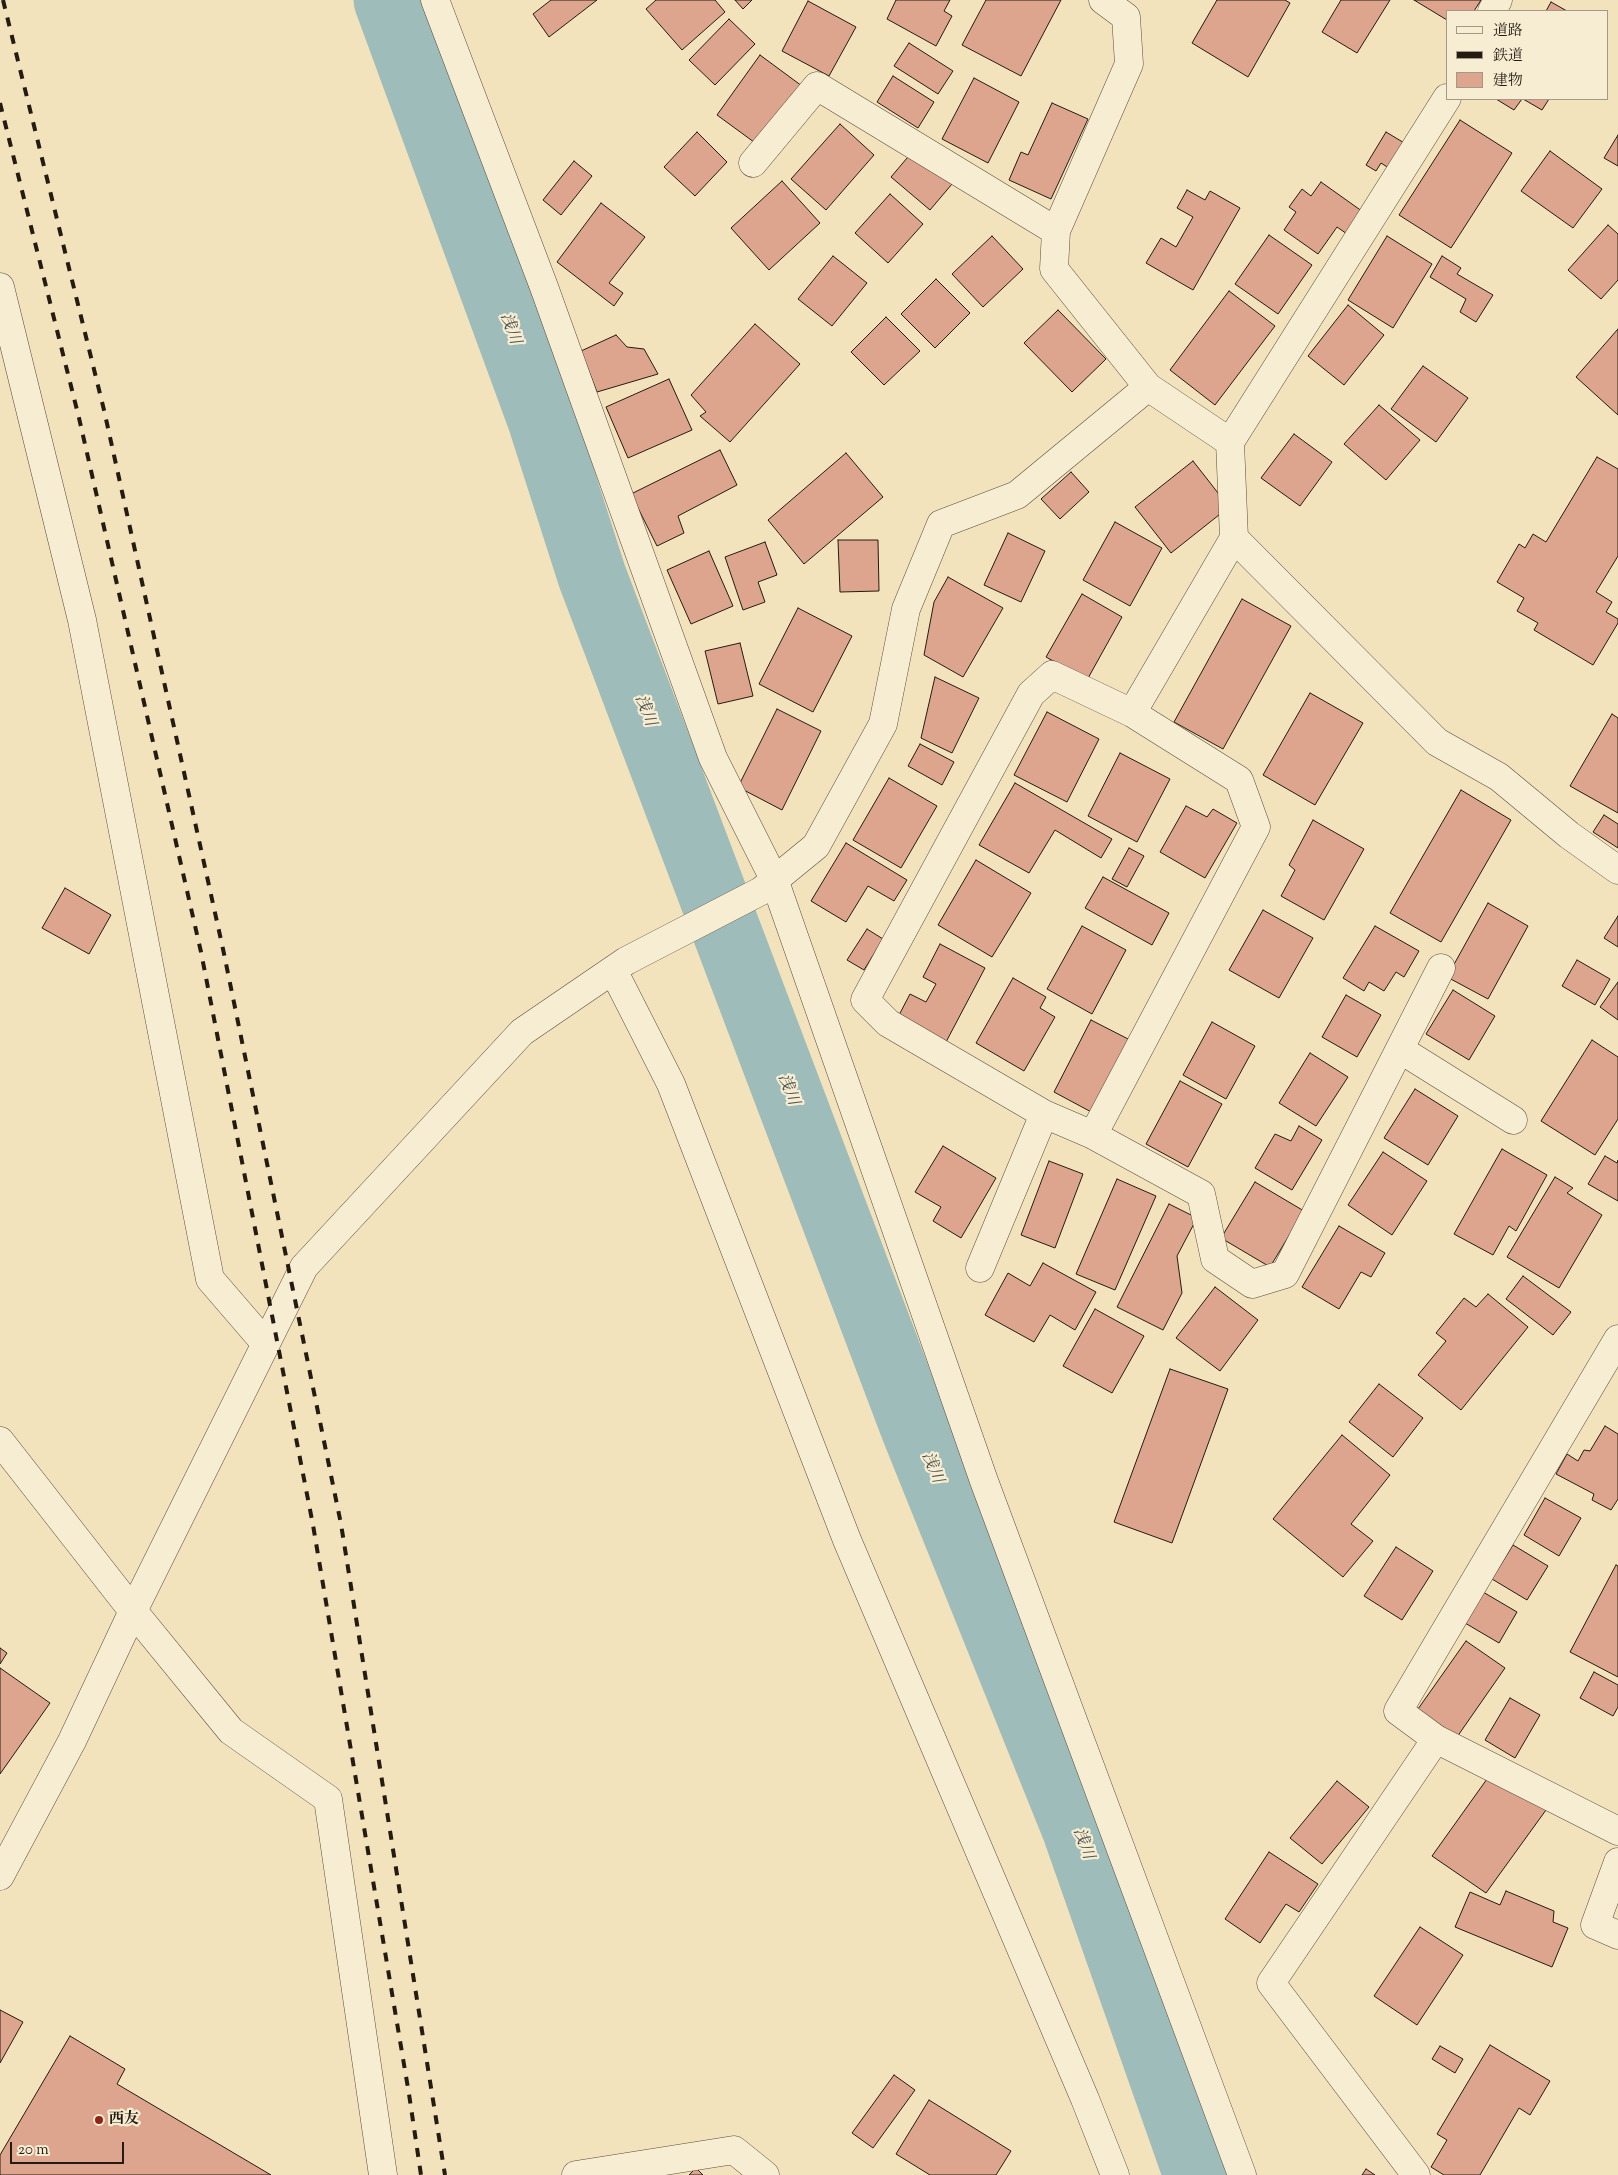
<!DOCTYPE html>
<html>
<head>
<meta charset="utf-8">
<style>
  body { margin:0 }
  #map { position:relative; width:1618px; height:2175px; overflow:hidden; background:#f3e3bc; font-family:"Sorts Mill Goudy","Noto Serif JP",serif }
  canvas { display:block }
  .legend { position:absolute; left:1446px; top:10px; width:162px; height:90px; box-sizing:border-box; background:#f7edd3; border:1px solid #a39986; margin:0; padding:6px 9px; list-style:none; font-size:15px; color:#241b12 }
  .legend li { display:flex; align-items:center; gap:10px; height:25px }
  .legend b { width:25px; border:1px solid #a39986 }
  .scale { position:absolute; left:10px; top:2142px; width:114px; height:22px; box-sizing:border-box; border:2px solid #241b12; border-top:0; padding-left:6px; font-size:15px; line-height:18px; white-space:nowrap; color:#241b12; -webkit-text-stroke:4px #f7edd3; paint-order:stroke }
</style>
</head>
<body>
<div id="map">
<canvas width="1618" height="2175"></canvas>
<ul class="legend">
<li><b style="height:6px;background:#f7edd3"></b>道路</li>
<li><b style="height:6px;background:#241b12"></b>鉄道</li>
<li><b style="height:14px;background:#dda58d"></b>建物</li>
</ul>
<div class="scale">20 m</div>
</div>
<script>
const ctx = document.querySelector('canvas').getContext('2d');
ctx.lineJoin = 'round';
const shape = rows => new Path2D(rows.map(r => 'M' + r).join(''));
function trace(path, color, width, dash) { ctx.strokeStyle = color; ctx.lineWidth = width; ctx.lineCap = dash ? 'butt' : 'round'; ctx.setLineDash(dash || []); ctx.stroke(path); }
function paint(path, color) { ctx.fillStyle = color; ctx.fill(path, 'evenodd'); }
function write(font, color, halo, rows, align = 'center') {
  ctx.font = font + ' "Sorts Mill Goudy","Noto Serif JP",serif'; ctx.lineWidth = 4.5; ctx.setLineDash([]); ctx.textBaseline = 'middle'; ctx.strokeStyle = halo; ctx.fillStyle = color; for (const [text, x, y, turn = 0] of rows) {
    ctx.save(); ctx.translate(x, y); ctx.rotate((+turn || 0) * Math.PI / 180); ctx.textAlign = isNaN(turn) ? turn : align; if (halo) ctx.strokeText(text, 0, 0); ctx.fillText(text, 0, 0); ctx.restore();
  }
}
const river = shape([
  [388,0,541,417,592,576,915,1428,1076,1828,1198,2175]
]);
const building = shape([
  [551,0,597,0,549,37,533,14,551,0],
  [656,0,715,0,725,12,682,50,646,9,656,0],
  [735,0,752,0,743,9,735,0],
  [896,0,950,0,944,11,952,16,936,46,887,19,896,0],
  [986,0,1061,0,1021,76,962,45,986,0],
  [1217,0,1285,0,1290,3,1248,77,1192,43,1217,0],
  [1341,0,1390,0,1357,53,1322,32,1341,0],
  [1414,0,1481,0,1474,11,1447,11,1447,20,1414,0],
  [808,1,856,27,829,76,782,51,808,1],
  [1551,2,1567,11,1546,11,1551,2],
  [729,19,755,44,715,85,689,60,729,19],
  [909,43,953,71,938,94,894,66,909,43],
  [760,55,802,86,758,145,717,115,760,55],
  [893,76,934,102,918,128,877,102,893,76],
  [974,78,1019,102,988,163,942,139,974,78],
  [1496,99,1522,99,1514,110,1496,99],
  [1523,99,1549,99,1542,110,1523,99],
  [1052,103,1088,119,1051,199,1009,180,1021,152,1028,155,1052,103],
  [1460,120,1512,153,1451,248,1399,215,1460,120],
  [840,124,874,155,826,210,791,179,840,124],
  [697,132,727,162,695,196,664,167,697,132],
  [1386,132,1411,147,1395,172,1381,163,1376,171,1366,165,1386,132],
  [1618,135,1618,166,1604,158,1618,135],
  [913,151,952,184,930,210,891,177,913,151],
  [1550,151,1602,189,1573,228,1521,191,1550,151],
  [574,161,592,176,561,215,543,200,574,161],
  [782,181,820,223,769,270,731,228,782,181],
  [1321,182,1366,214,1350,236,1337,227,1318,254,1284,230,1296,212,1289,207,1302,189,1311,196,1321,182],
  [1187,190,1205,200,1210,191,1240,208,1193,290,1146,263,1161,238,1176,247,1193,217,1177,208,1187,190],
  [890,194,923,224,888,263,855,233,890,194],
  [601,203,645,237,609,283,623,293,614,306,557,262,601,203],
  [1608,225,1618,234,1618,280,1601,299,1568,270,1608,225],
  [1269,235,1312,265,1278,314,1235,284,1269,235],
  [992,236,1023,269,983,307,952,274,992,236],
  [1387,236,1432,264,1393,328,1348,300,1387,236],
  [833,256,867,283,832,326,798,299,833,256],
  [1442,256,1461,268,1457,274,1493,295,1476,322,1460,312,1466,299,1430,277,1442,256],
  [936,279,970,313,935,348,901,314,936,279],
  [1229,291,1275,326,1215,405,1170,370,1229,291],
  [1348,305,1384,335,1344,385,1308,356,1348,305],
  [1058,310,1106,359,1072,392,1024,343,1058,310],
  [886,317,920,351,884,385,851,352,886,317],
  [755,324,800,364,730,442,700,416,706,412,691,395,755,324],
  [1618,329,1618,415,1576,377,1618,329],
  [616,335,627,347,644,349,658,374,597,392,581,351,616,335],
  [1423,366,1468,398,1436,442,1391,409,1423,366],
  [669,379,692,430,628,458,606,407,669,379],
  [1379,405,1420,440,1386,480,1344,444,1379,405],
  [1294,434,1332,462,1300,506,1261,478,1294,434],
  [720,450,737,485,678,516,684,533,657,546,631,494,720,450],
  [846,453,883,497,804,564,768,520,846,453],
  [1597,457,1618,469,1618,556,1596,592,1612,602,1606,612,1618,619,1618,623,1593,665,1534,630,1538,623,1517,611,1524,598,1497,582,1519,544,1525,548,1533,534,1546,542,1597,457],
  [1193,461,1229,507,1171,553,1135,507,1193,461],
  [1071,472,1089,492,1060,519,1041,499,1071,472],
  [1115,522,1162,548,1130,606,1083,580,1115,522],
  [1008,533,1045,551,1021,602,984,585,1008,533],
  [838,540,878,540,879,591,840,592,838,540],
  [765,542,777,575,758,582,765,602,743,610,725,557,765,542],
  [709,551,733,606,691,624,667,570,709,551],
  [948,577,1003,608,963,677,924,655,934,602,948,577],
  [1082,594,1122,617,1087,680,1046,657,1082,594],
  [1242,599,1291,626,1223,749,1174,722,1242,599],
  [798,608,852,636,813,712,759,684,798,608],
  [740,643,753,696,718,704,705,651,740,643],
  [935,677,979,698,952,753,921,738,935,677],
  [1310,693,1363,723,1315,805,1263,775,1310,693],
  [777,709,821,731,782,810,738,787,777,709],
  [1047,712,1099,739,1067,802,1014,775,1047,712],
  [1612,714,1618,718,1618,813,1570,786,1612,714],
  [920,744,954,762,942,785,908,766,920,744],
  [1120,753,1170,779,1137,842,1088,816,1120,753],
  [889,778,937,806,901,868,853,840,889,778],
  [1015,783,1112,839,1101,858,1055,830,1029,873,979,845,1015,783],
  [1461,790,1511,820,1441,942,1390,913,1461,790],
  [1186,806,1207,817,1213,809,1237,823,1205,878,1160,852,1186,806],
  [1604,815,1618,824,1618,848,1593,832,1604,815],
  [1313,820,1364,849,1324,920,1281,896,1295,870,1289,865,1313,820],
  [846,843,907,880,894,901,868,886,846,922,811,901,846,843],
  [1129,848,1144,856,1127,887,1112,879,1129,848],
  [976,860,1031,893,992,957,938,925,976,860],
  [1103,877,1169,913,1152,945,1085,908,1103,877],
  [65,888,111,915,89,954,42,928,65,888],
  [1488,903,1528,926,1488,999,1447,977,1488,903],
  [1263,910,1313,938,1279,998,1229,970,1263,910],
  [1618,916,1618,947,1604,938,1618,916],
  [1082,926,1126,950,1092,1014,1047,989,1082,926],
  [1375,926,1419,951,1404,977,1396,972,1384,991,1369,982,1364,991,1343,978,1375,926],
  [867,929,883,939,864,970,847,960,867,929],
  [940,944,985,968,946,1042,898,1017,910,994,926,1002,936,984,923,977,940,944],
  [1577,960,1610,979,1595,1005,1562,986,1577,960],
  [1013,978,1046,997,1040,1008,1055,1017,1024,1071,976,1043,1013,978],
  [1618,982,1618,1020,1600,1007,1618,982],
  [1453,990,1495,1016,1469,1060,1426,1034,1453,990],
  [1346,995,1381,1015,1357,1057,1322,1037,1346,995],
  [1091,1020,1132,1041,1095,1114,1054,1092,1091,1020],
  [1212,1022,1255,1046,1226,1099,1183,1075,1212,1022],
  [1592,1040,1618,1057,1618,1119,1595,1155,1541,1121,1592,1040],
  [1310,1053,1348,1077,1316,1126,1279,1103,1310,1053],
  [1180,1081,1222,1104,1188,1167,1146,1144,1180,1081],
  [1415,1089,1458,1116,1428,1165,1384,1138,1415,1089],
  [1299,1126,1322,1140,1292,1190,1255,1168,1275,1134,1291,1141,1299,1126],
  [943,1146,996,1178,961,1238,933,1221,941,1207,915,1192,943,1146],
  [1502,1149,1547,1175,1516,1231,1509,1226,1493,1255,1454,1234,1502,1149],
  [1383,1152,1427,1181,1392,1235,1348,1205,1383,1152],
  [1605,1156,1617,1163,1618,1160,1618,1201,1588,1184,1605,1156],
  [1049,1161,1083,1174,1055,1248,1021,1235,1049,1161],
  [1555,1177,1573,1188,1567,1193,1602,1215,1559,1288,1507,1257,1555,1177],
  [1117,1179,1156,1196,1115,1290,1076,1274,1117,1179],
  [1255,1182,1304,1211,1270,1267,1221,1238,1255,1182],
  [1169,1204,1197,1218,1177,1256,1182,1293,1163,1330,1117,1307,1169,1204],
  [1339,1226,1385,1253,1371,1277,1361,1272,1339,1309,1302,1287,1339,1226],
  [1043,1263,1096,1292,1075,1330,1050,1315,1034,1342,985,1315,1008,1273,1030,1286,1043,1263],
  [1523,1276,1571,1312,1553,1335,1506,1299,1523,1276],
  [1215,1287,1258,1320,1220,1371,1176,1338,1215,1287],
  [1488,1294,1528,1327,1461,1410,1418,1375,1446,1341,1436,1333,1464,1298,1476,1307,1488,1294],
  [1095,1309,1144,1336,1112,1393,1063,1366,1095,1309],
  [1170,1369,1228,1389,1172,1543,1114,1522,1170,1369],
  [1379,1384,1423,1418,1393,1457,1349,1422,1379,1384],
  [1605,1426,1618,1434,1618,1499,1611,1510,1592,1500,1594,1494,1556,1474,1567,1454,1578,1461,1584,1450,1590,1451,1605,1426],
  [1342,1435,1390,1475,1351,1524,1373,1541,1343,1577,1273,1519,1342,1435],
  [1545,1498,1581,1518,1559,1556,1524,1535,1545,1498],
  [1513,1545,1548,1566,1527,1600,1492,1579,1513,1545],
  [1396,1547,1433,1571,1402,1620,1364,1596,1396,1547],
  [1616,1565,1618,1566,1618,1677,1570,1652,1616,1565],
  [1483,1592,1517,1612,1499,1643,1465,1623,1483,1592],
  [1466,1641,1505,1668,1457,1737,1418,1709,1466,1641],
  [0,1648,7,1653,0,1664,0,1648],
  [0,1668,50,1703,0,1774,0,1668],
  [1594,1672,1618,1685,1618,1707,1613,1716,1580,1698,1594,1672],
  [1510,1698,1540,1715,1515,1758,1485,1740,1510,1698],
  [1492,1772,1546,1810,1486,1893,1432,1856,1492,1772],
  [1337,1781,1369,1807,1322,1864,1290,1838,1337,1781],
  [1269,1852,1318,1884,1299,1912,1286,1904,1260,1943,1225,1919,1269,1852],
  [1506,1891,1554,1911,1553,1922,1568,1928,1552,1967,1455,1927,1470,1892,1500,1905,1506,1891],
  [1420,1927,1463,1955,1417,2025,1374,1996,1420,1927],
  [0,2010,23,2022,0,2063,0,2010],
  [70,2036,125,2069,117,2084,271,2175,0,2175,0,2155,70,2036],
  [1490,2045,1550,2081,1530,2115,1519,2108,1480,2175,1444,2175,1431,2167,1447,2140,1437,2134,1490,2045],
  [1440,2046,1463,2059,1455,2073,1432,2059,1440,2046],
  [894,2075,915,2090,873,2148,852,2133,894,2075],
  [929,2100,1011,2151,996,2175,930,2175,896,2154,929,2100],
  [696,2168,703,2175,689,2175,696,2168],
  [1366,2169,1375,2175,1362,2175,1366,2169]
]);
const minor = shape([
  [435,0,544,287,713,758,774,879,984,1481,1242,2175],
  [1103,0,1126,17,1129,64,1056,231,1054,269,1148,387,1230,442,1234,538,1437,742,1499,777,1569,835,1618,870],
  [1492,11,1498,0],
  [753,163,817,86,1056,231],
  [0,287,82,620,210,1279,266,1344],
  [1230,442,1447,98],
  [1132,713,1234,538],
  [613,970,671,1084,847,1540,1085,2099,1115,2175],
  [1401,1050,1513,1120],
  [1093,1135,1256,827,1239,780,1132,713,1052,675,1031,694,865,1000,888,1023,1044,1114,1093,1135,1201,1194,1215,1259,1252,1284,1285,1274,1441,968],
  [980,1268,1044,1114],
  [1618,1339,1398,1711,1436,1739,1618,1831],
  [0,1441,133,1611,231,1731,328,1799,383,2175],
  [1618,1862,1595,1925,1618,1935],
  [0,1876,72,1741,133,1611,304,1267,522,1032,626,961,761,891,816,846,883,724,906,609,941,524,1017,495,1148,387],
  [576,2175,734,2150,765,2175],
  [1416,2175,1271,1983,1436,1739]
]);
const rail = shape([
  [3,0,104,410,223,949,341,1524,445,2175],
  [0,103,79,418,201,952,313,1525,409,2094,421,2175]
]);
const markers = [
  [99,2120,5,"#8f2418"]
];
const poiNames = [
  ["西友",109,2120]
];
const waterNames = [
  ["浅川",509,329,70],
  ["浅川",644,711,69],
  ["浅川",787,1090,69],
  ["浅川",931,1468,68],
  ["浅川",1082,1844,70]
];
trace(river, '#9ebcba', 69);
paint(building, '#dda58d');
trace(building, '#241b12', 1);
trace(minor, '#584d3c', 29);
trace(minor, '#f7edd3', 28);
trace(rail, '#241b12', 4, [9, 9]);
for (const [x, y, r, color] of markers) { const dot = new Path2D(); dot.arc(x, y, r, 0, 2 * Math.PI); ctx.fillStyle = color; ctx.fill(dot); trace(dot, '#f7edd3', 2); }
write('bold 15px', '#241b12', '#f7edd3', poiNames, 'left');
write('italic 16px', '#4f534d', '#f7edd3', waterNames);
</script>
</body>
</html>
